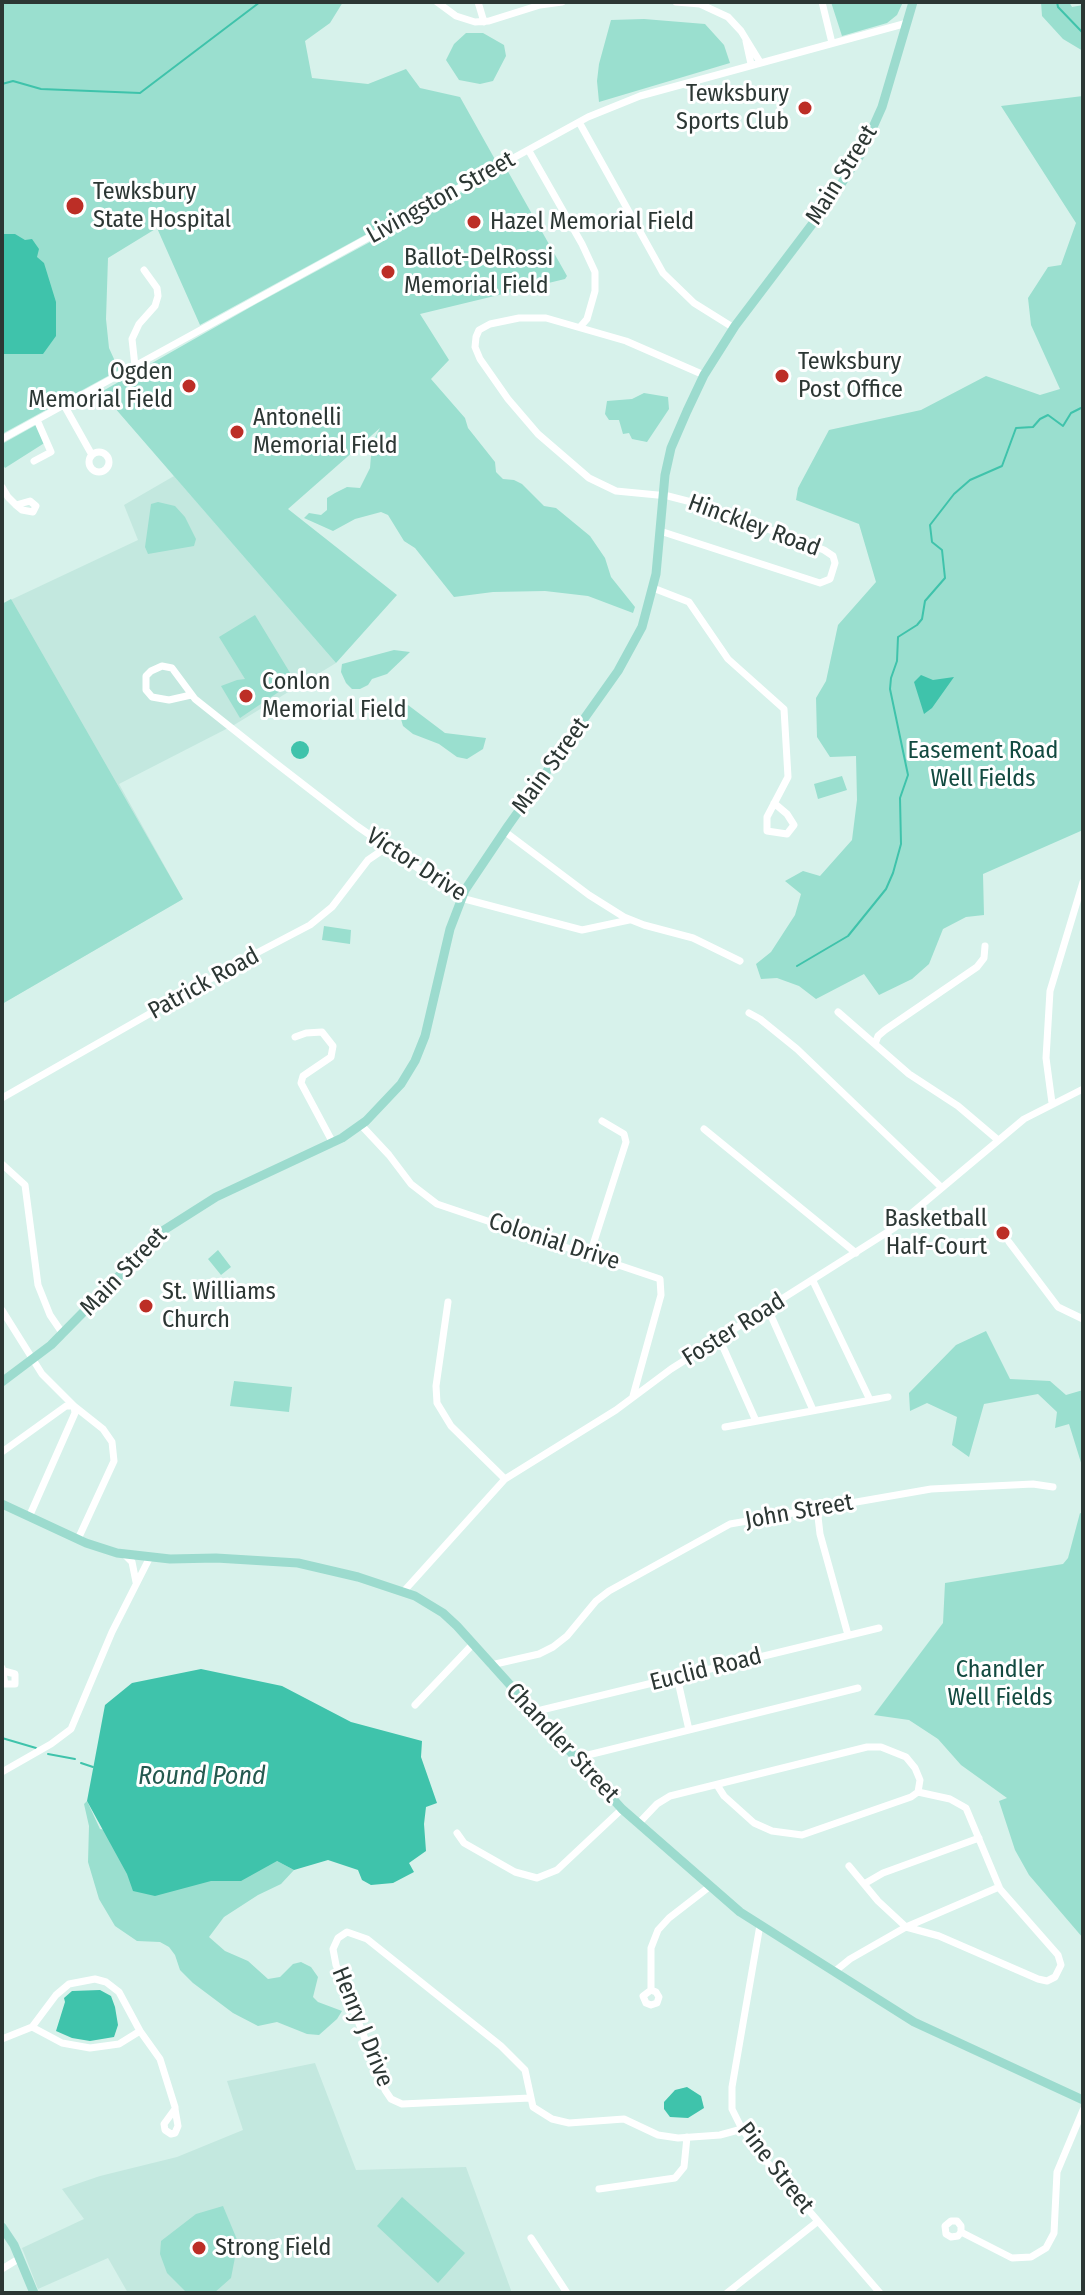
<!DOCTYPE html>
<html>
<head>
<meta charset="utf-8">
<style>
  body { margin:0 }
  #map { position:relative; width:1085px; height:2295px; overflow:hidden; background:#d7f2eb; font-family:"Fira Sans Condensed",sans-serif }
  canvas { display:block }
  .frame { position:absolute; inset:0; border:4px solid #2c3734; pointer-events:none }
</style>
</head>
<body>
<div id="map">
<canvas width="1085" height="2295"></canvas>
<div class="frame"></div>
</div>
<script>
const ctx = document.querySelector('canvas').getContext('2d');
ctx.lineJoin = 'round';
function paint(path, color) { ctx.fillStyle = color; ctx.fill(path, 'evenodd'); }
const shape = rows => new Path2D(rows.map(r => 'M' + r).join(''));
function trace(path, color, width, dash) { ctx.strokeStyle = color; ctx.lineWidth = width; ctx.lineCap = dash ? 'butt' : 'round'; ctx.setLineDash(dash || []); ctx.stroke(path); }
function write(font, color, halo, rows, align = 'center') {
  ctx.font = font + ' "Fira Sans Condensed",sans-serif'; ctx.lineWidth = 6; ctx.setLineDash([]); ctx.textBaseline = 'middle'; ctx.strokeStyle = halo; ctx.fillStyle = color; for (const [text, x, y, turn = 0] of rows) {
    ctx.save(); ctx.translate(x, y); ctx.rotate((+turn || 0) * Math.PI / 180); ctx.textAlign = isNaN(turn) ? turn : align; if (halo) ctx.strokeText(text, 0, 0); ctx.fillText(text, 0, 0); ctx.restore();
  }
}
const built = shape([
  [174,476,336,663,234,725,119,784,183,899,2,1004,2,604,138,540,124,505],
  [315,2063,356,2170,466,2167,512,2293,128,2293,108,2258,38,2289,22,2248,84,2219,62,2189,100,2176,177,2157,243,2130,227,2081]
]);
const green = shape([
  [2,2,343,2,330,23,305,41,312,78,368,84,406,69,420,88,460,97,497,163,200,325,157,228,108,258,106,319,109,348,119,370,2,434],
  [831,2,903,2,897,15,887,23,842,36],
  [1041,2,1069,2,1072,7,1083,5,1083,51,1063,39,1042,16],
  [644,19,705,24,724,45,730,63,599,102,597,81,599,64,611,20],
  [466,33,483,33,504,45,506,56,493,81,480,84,459,80,446,60,454,44],
  [1083,96,1083,830,983,874,984,915,966,917,943,929,929,964,912,979,879,995,864,974,816,999,799,986,777,978,761,979,756,964,771,952,795,915,801,894,785,881,803,871,820,876,852,840,857,800,856,756,830,757,817,737,816,698,826,681,838,625,876,582,859,524,796,500,798,488,829,430,921,410,986,376,1040,395,1060,389,1031,325,1028,298,1048,267,1061,265,1076,223,1001,106],
  [506,168,567,276,565,279,420,314,449,360,431,379,465,418,468,428,495,462,496,472,503,479,514,480,522,484,544,506,556,508,590,536,605,558,611,577,635,607,633,613,588,596,545,591,493,592,454,597,415,548,404,541,388,515,381,512,355,519,333,531,304,518,309,513,321,515,327,510,327,498,335,493,347,487,360,488,370,468,372,443,380,428,288,509,397,595,336,663,101,392,256,304],
  [644,393,668,397,669,409,647,442,632,439,629,433,623,434,619,420,609,420,605,414,607,401,632,399],
  [36,425,46,442,5,468,2,463,2,444],
  [158,502,175,506,185,517,196,539,194,546,148,554,145,547,151,504],
  [11,599,183,899,2,1004,2,604],
  [255,615,295,681,240,718,221,686,237,680,245,679,219,637],
  [394,650,410,652,387,674,372,679,368,685,360,689,352,689,346,683,341,672,342,664],
  [408,705,445,733,486,738,483,749,467,759,457,757,439,744,413,734,403,726,399,712],
  [842,776,847,790,818,799,814,784],
  [324,926,351,930,350,944,322,940],
  [218,1250,231,1267,221,1275,208,1259],
  [986,1331,1010,1379,1050,1381,1066,1395,1083,1390,1083,1469,1069,1424,1055,1428,1057,1412,1038,1394,984,1404,969,1457,952,1445,957,1417,927,1403,910,1411,909,1393,956,1345],
  [234,1381,292,1387,289,1412,230,1406],
  [1080,1513,1083,1514,1083,1938,1029,1875,1015,1850,999,1801,1007,1798,961,1765,938,1739,909,1720,874,1715,943,1623,945,1583,1063,1564,1068,1558],
  [87,1801,100,1829,277,1861,294,1870,281,1884,258,1895,224,1917,209,1937,225,1951,248,1961,268,1979,280,1977,293,1964,301,1962,311,1967,318,1977,313,1997,318,2002,342,2011,337,2019,319,2035,307,2034,277,2022,258,2026,233,2013,193,1983,180,1970,175,1955,169,1947,160,1942,137,1941,115,1926,99,1899,88,1862,89,1826,84,1804],
  [402,2197,465,2253,438,2283,377,2226],
  [223,2206,238,2242,231,2278,214,2293,187,2293,167,2273,160,2254,161,2241,196,2214]
]);
const water = shape([
  [2,234,15,234,25,240,32,239,39,249,37,257,44,263,56,302,56,336,43,354,2,354],
  [921,675,933,680,954,677,932,708,924,714,914,682],
  '291 750a9 9 0 1 1 18 0a9 9 0 1 1-18 0Z',
  [201,1669,282,1686,351,1722,422,1741,421,1757,437,1803,426,1807,424,1824,426,1851,409,1863,414,1872,393,1883,371,1885,362,1880,358,1870,328,1860,294,1870,277,1861,241,1881,211,1881,155,1896,133,1891,127,1874,87,1801,105,1705,132,1683],
  [100,1990,111,1996,115,2007,118,2025,114,2037,90,2041,72,2038,56,2031,65,2002,64,1998,72,1991],
  [687,2087,701,2096,704,2108,688,2118,670,2117,664,2109,664,2102,675,2090]
]);
const stream = shape([
  [1057,2,1058,7,1083,33],
  [2,84,13,81,41,89,140,93,260,2],
  [797,966,848,936,886,889,893,873,901,844,900,798,908,775,890,689,891,678,897,661,898,637,917,625,922,619,925,601,945,578,942,550,932,542,930,525,954,494,970,480,1002,466,1016,428,1033,427,1040,419,1048,415,1063,426,1071,413,1083,407],
  [2,1738,36,1748],
  [48,1754,75,1759],
  [81,1763,93,1767]
]);
const minor = shape([
  [437,2,456,16,475,22,489,21,540,5,562,2],
  [478,2,484,22],
  [676,2,700,4,728,17,741,31,760,62],
  [822,2,832,43],
  [746,41,751,64],
  [579,122,663,273,694,303,734,328],
  [529,151,582,244,595,272,595,291,587,319,580,327],
  [135,366,132,339,139,324,155,306,158,296,157,288,144,270],
  [64,405,92,455],
  [2,439,588,117,640,96,907,23],
  '89 462a10 10 0 1 1 20 0a10 10 0 1 1-20 0Z',
  [34,461,51,452,37,420],
  [2,487,8,497,16,505,22,510,33,512,36,506,30,501,16,505],
  [660,531,820,583,830,579,835,563,833,556,824,550,703,505,668,496,616,491,589,478,538,434,508,399,480,359,475,347,476,337,479,330,490,324,519,318,546,318,626,341,704,375],
  [653,588,689,602,728,659,784,709,788,777,767,817,767,831,787,834,794,825,787,814,774,803],
  [191,695,169,700,152,697,146,690,146,676,151,671,162,666,172,668,195,699,273,761,357,826,461,898,582,930,629,920],
  [504,831,589,895,624,917,644,925,693,938,740,961],
  [838,1012,909,1074,958,1106,998,1140],
  [749,1013,760,1019,797,1049,941,1187],
  [295,1037,306,1033,322,1032,333,1046,331,1057,303,1076,301,1083,333,1143],
  [875,1044,878,1036,885,1030,977,967,984,958,985,946],
  [2,1098,249,957,310,925,332,907,368,860,387,847],
  [1052,1103,1046,1058,1050,991,1083,882],
  [361,1125,389,1155,411,1184,437,1204,660,1279,661,1295,633,1396],
  [704,1129,856,1253],
  [2,1164,25,1185,38,1285,50,1315,63,1334],
  [1009,1242,1058,1307,1083,1319],
  [590,1254,626,1142,624,1134,602,1121],
  [813,1281,870,1400],
  [448,1302,436,1386,437,1403,451,1426,505,1479],
  [768,1309,813,1410],
  [2,1310,42,1374,74,1406,103,1429,112,1442,114,1461,78,1539],
  [719,1338,756,1421],
  [725,1427,888,1397],
  [2,1452,66,1406,74,1406,75,1413,29,1517],
  [817,1508,820,1534,848,1635],
  [125,1555,132,1562,136,1582],
  [404,1591,505,1479,616,1410,671,1369,894,1228,1024,1119,1083,1089],
  [491,1665,539,1654,553,1647,567,1636,596,1601,609,1591,730,1524,931,1489,1033,1484,1053,1487],
  [2,1668,5,1684,15,1684,15,1674,4,1671],
  [677,1677,689,1730],
  [415,1705,473,1644],
  [533,1712,879,1628],
  [576,1758,858,1688],
  [2,1772,51,1744,71,1729,112,1632,150,1557],
  [638,1824,657,1804,670,1796,867,1747,881,1747,906,1757,915,1768,920,1780,918,1792,911,1797,802,1835,772,1831,754,1823,724,1796,717,1785],
  [457,1833,464,1843,515,1872,537,1878,557,1870,622,1809],
  [849,1866,878,1901,906,1927,939,1936,1038,1979,1047,1981,1055,1977,1061,1965,1058,1955,1000,1889,966,1808,950,1799,918,1792],
  [864,1884,883,1873,979,1838],
  [760,1925,732,2087,732,2109,742,2129,761,2155,880,2293],
  [834,1972,850,1959,906,1927,999,1887],
  [651,1990,656,1992,659,1997,657,2003,651,2005,646,2003,643,1996,651,1990,651,1948,658,1930,669,1918,709,1887],
  [140,2031,160,2059,175,2107],
  [2,2039,32,2027,56,1995,69,1984,95,1979,106,1982,119,1992,140,2031,119,2044,90,2048,62,2043,32,2027],
  [530,2098,402,2104,391,2099,385,2090,336,1965,333,1949,338,1938,347,1932,367,1939,501,2046,525,2070,533,2107,552,2119,569,2123,624,2119,658,2135,678,2138,720,2135,742,2129],
  [175,2109,178,2126,175,2133,171,2134,165,2130,164,2124,175,2109],
  [599,2189,675,2178,684,2167,687,2137],
  [961,2232,958,2236,951,2237,946,2234,945,2226,951,2221,957,2221,961,2226,961,2232,1012,2258,1031,2257,1046,2248,1054,2233,1057,2172,1083,2110],
  [531,2238,567,2293],
  [2,2269,20,2258],
  [727,2293,817,2222]
]);
const major = shape([
  [2,1382,51,1345,164,1230,216,1197,342,1138,366,1121,401,1084,415,1061,425,1036,450,929,465,890,508,826,618,671,642,627,656,574,665,475,671,448,687,411,704,375,735,326,829,202,861,154,882,107,913,2],
  [2,1504,86,1543,117,1553,170,1559,216,1558,298,1563,358,1577,415,1596,443,1613,457,1626,622,1809,740,1912,914,2022,1083,2100],
  [2,2227,14,2245,34,2293]
]);
const markers = [
  [805,108,8,"#bc2e26"],
  [75,206,10,"#bc2e26"],
  [474,222,8,"#bc2e26"],
  [388,272,8,"#bc2e26"],
  [782,376,8,"#bc2e26"],
  [189,386,8,"#bc2e26"],
  [237,432,8,"#bc2e26"],
  [246,696,8,"#bc2e26"],
  [1003,1233,8,"#bc2e26"],
  [146,1306,8,"#bc2e26"],
  [199,2248,8,"#bc2e26"]
];
const poiNames = [
  ["Tewksbury",789,94,"right"],
  ["Sports Club",789,122,"right"],
  ["Tewksbury",93,192],
  ["State Hospital",93,220],
  ["Hazel Memorial Field",490,222],
  ["Ballot-DelRossi",404,258],
  ["Memorial Field",404,286],
  ["Tewksbury",798,362],
  ["Post Office",798,390],
  ["Ogden",173,372,"right"],
  ["Memorial Field",173,400,"right"],
  ["Antonelli",253,418],
  ["Memorial Field",253,446],
  ["Conlon",262,682],
  ["Memorial Field",262,710],
  ["Basketball",987,1219,"right"],
  ["Half-Court",987,1247,"right"],
  ["St. Williams",162,1292],
  ["Church",162,1320],
  ["Strong Field",215,2248]
];
const streetNames = [
  ["Main Street",842,175,-58],
  ["Livingston Street",441,198,-29],
  ["Hinckley Road",754,526,20],
  ["Main Street",551,766,-54],
  ["Victor Drive",416,865,33],
  ["Patrick Road",204,984,-29],
  ["Colonial Drive",554,1242,18],
  ["Main Street",124,1272,-46],
  ["Foster Road",734,1330,-32],
  ["John Street",799,1512,-10],
  ["Euclid Road",706,1670,-14],
  ["Chandler Street",562,1743,47],
  ["Henry J Drive",362,2027,68],
  ["Pine Street",775,2168,52]
];
const parkNames = [
  ["Easement Road",983,751],
  ["Well Fields",983,779],
  ["Chandler",1000,1670],
  ["Well Fields",1000,1698]
];
const waterNames = [
  ["Round Pond",202,1777]
];
paint(built, '#c3e8df');
paint(green, '#9adfcf');
paint(water, '#3fc3ab');
trace(stream, '#3fc3ab', 2);
trace(minor, '#fff', 7);
trace(major, '#9cdbce', 9);
for (const [x, y, r, color] of markers) { const dot = new Path2D(); dot.arc(x, y, r, 0, 2 * Math.PI); ctx.fillStyle = color; ctx.fill(dot); trace(dot, '#fff', 3); }
write('24px', '#2c3734', '#fff', poiNames, 'left');
write('24px', '#2c3734', '#fff', streetNames);
write('24px', '#124a40', '#fff', parkNames);
write('italic 26px', '#24594f', '#fff', waterNames);
</script>
</body>
</html>
